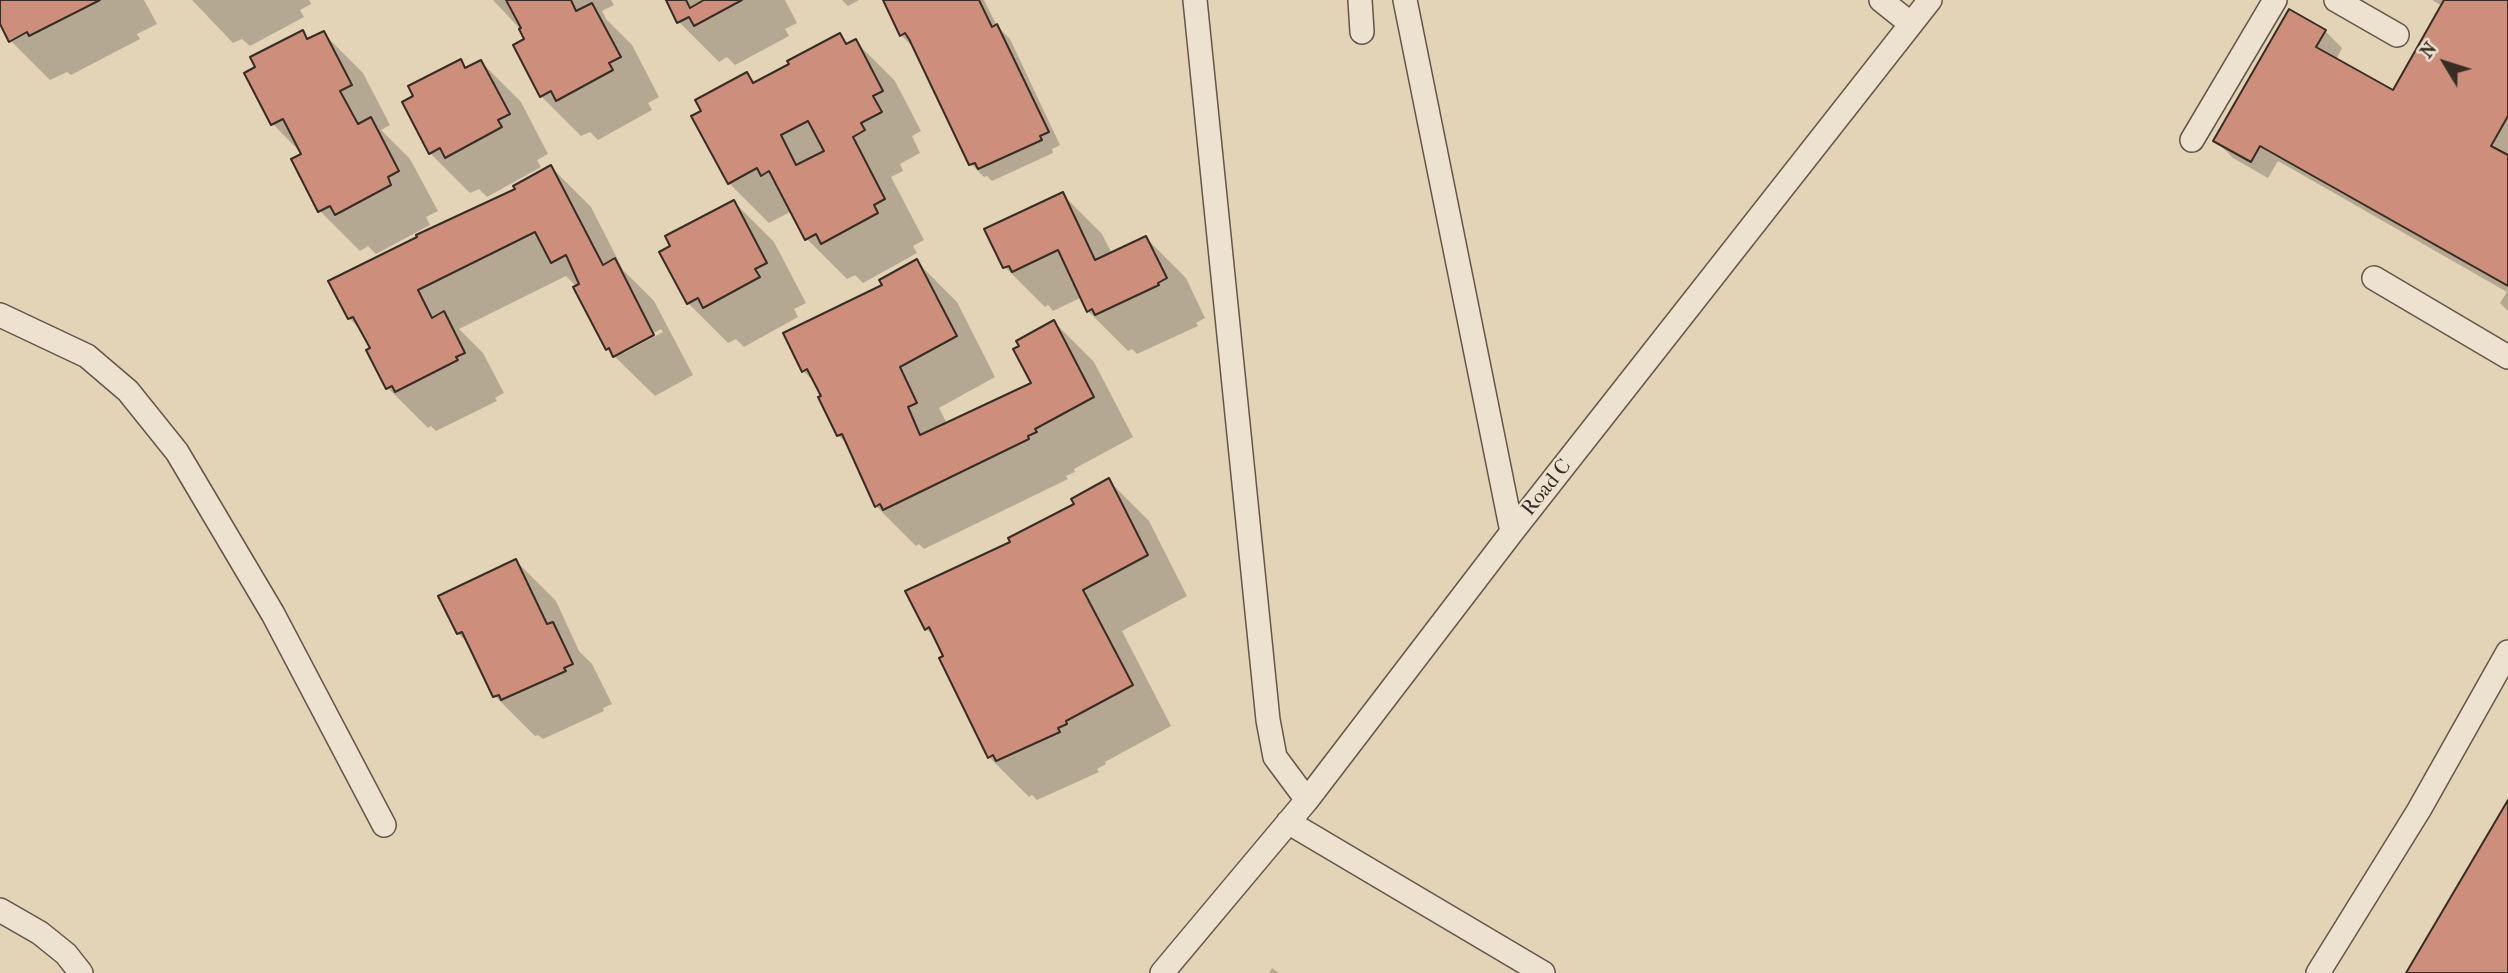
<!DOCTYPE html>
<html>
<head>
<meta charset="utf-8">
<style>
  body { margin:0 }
  #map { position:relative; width:2508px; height:973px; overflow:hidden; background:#e3d3b7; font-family:"IM FELL French Canon",serif }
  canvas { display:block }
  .north { position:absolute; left:2410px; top:28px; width:70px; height:70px; -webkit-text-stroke:5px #ede2d0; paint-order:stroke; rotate:308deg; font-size:19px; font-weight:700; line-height:28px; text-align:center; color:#372d24 }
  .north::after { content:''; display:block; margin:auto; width:24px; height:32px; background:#372d24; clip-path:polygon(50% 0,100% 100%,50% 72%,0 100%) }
</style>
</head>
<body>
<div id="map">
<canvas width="2508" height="973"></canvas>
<div class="north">N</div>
</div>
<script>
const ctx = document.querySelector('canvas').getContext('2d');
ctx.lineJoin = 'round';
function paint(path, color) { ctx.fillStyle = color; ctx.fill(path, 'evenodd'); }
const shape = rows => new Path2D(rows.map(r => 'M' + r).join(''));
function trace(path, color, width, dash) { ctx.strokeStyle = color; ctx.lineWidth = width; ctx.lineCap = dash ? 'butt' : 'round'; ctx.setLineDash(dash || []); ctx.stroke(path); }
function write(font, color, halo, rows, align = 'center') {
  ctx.font = font + ' "IM FELL French Canon",serif'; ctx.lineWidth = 5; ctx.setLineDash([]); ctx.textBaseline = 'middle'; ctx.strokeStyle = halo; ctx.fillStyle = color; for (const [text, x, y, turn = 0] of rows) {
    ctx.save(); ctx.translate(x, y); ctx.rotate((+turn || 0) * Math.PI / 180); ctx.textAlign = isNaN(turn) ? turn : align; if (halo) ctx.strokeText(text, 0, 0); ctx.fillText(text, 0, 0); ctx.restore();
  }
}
const shadow = shape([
  [0,0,144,0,157,24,137,34,140,39,71,75,67,72,50,80,10,40,0,21],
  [192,0,309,0,311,4,300,10,304,17,250,46,242,39,233,43],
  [493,0,611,0,614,5,602,11,606,19,632,45,659,97,648,103,652,110,598,140,590,132,581,136,541,96,515,46,526,40,521,30],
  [667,0,785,0,797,23,785,29,789,36,735,65,727,57,719,62,679,22],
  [842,0,859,0,848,6],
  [885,0,984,0,997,26,1010,39,1060,145,1052,149,1053,153,992,181,987,176,984,177,971,164,914,48,901,35],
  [2432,0,2508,0,2508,311,2500,303,2507,292,2278,161,2268,178,2233,158,2216,141,2325,31,2342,48,2336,60,2393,92,2442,6],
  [302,32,310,40,323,33,363,73,390,125,381,130,410,159,438,211,426,217,430,225,376,254,368,246,360,251,320,211,303,155,273,124,246,74],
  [839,35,849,44,855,41,895,81,921,131,912,136,920,153,900,164,903,171,891,177,924,240,913,246,917,253,863,283,855,275,847,279,807,239,792,211,769,223,729,183,747,74,756,83],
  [460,61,468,69,481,62,521,102,548,154,537,160,541,167,487,197,479,189,470,193,430,153,404,103],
  [551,167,591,207,623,270,654,301,693,375,655,396,607,349,577,287,566,276,459,329,483,353,504,393,495,398,497,401,436,431,431,426,428,428,388,388,373,349,364,333,349,318,517,190],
  [661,329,663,332,624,353,624,349],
  [1062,194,1102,234,1112,254,1146,238,1186,278,1205,318,1196,323,1198,326,1137,354,1132,349,1128,351,1088,311,1082,297,1053,311,1048,305,1045,307,1005,267],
  [734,202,774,242,806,303,794,309,798,317,744,347,736,339,728,343,688,303],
  [917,262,957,302,995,377,939,408,947,424,1033,383,1054,322,1094,362,1133,437,1074,469,1075,472,1066,476,1068,479,924,549,919,544,916,546,876,506,850,447,838,435,817,384,803,371,884,286],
  [1109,481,1149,521,1187,596,1122,631,1171,726,1105,762,1106,764,1097,769,1099,772,1037,800,1032,795,1029,797,989,757,938,640,926,629,1012,543,1076,505],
  [516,561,556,601,579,651,592,664,612,704,603,708,604,711,543,739,538,735,535,736,495,696,470,646,458,633],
  [1272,968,1279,973,1269,973]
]);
const building = shape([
  [0,0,100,0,29,36,27,32,9,42,0,24,0,0],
  [506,0,571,0,576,11,592,3,621,57,609,63,613,70,556,101,551,91,540,97,513,45,524,39,519,29,521,28,506,0],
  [666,0,686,0,690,8,704,0,742,0,694,26,689,17,677,23,666,0],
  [883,0,979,0,992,27,997,24,1049,132,1040,136,1042,140,978,169,975,163,969,165,909,39,905,33,900,36,883,0],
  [2444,0,2508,0,2508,116,2491,146,2508,155,2508,286,2260,146,2251,162,2213,141,2289,9,2326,30,2316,47,2393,90,2444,0],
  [303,30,307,39,324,31,352,85,340,91,358,124,371,117,399,171,388,177,391,185,335,215,330,206,318,212,291,159,301,154,283,119,271,125,244,73,255,67,250,57,303,30],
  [840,33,846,44,856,39,883,91,873,96,882,112,861,123,865,130,853,137,885,199,874,205,878,213,821,244,816,234,805,240,769,171,761,176,757,168,728,184,691,116,701,111,695,100,747,72,753,83,789,64,787,61,840,33],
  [808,121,824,151,796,165,781,135,808,121],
  [461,59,465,68,481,60,510,114,498,120,502,127,445,158,440,148,429,154,402,102,413,96,408,86,461,59],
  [551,165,603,265,615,258,654,335,613,357,609,348,606,350,573,287,579,284,566,255,551,263,535,232,418,290,432,318,444,311,465,353,456,357,458,360,395,392,392,386,386,389,366,350,370,348,353,317,348,319,328,281,417,237,416,235,515,189,513,186,551,165],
  [1063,192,1095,260,1146,236,1167,278,1158,283,1159,285,1095,315,1092,309,1087,312,1058,250,1012,272,1009,266,1003,268,984,229,1063,192],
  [734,200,767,263,755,269,760,277,703,308,698,298,687,304,659,252,670,246,665,236,734,200],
  [917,259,957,336,900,367,917,403,908,407,920,435,1031,383,1013,349,1019,346,1016,341,1054,320,1094,397,1035,429,1037,432,1028,436,1029,439,883,510,880,504,875,507,842,434,837,436,818,397,821,396,807,369,802,372,783,333,882,285,879,280,917,259],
  [1109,478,1148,555,1083,590,1133,685,1066,721,1067,724,1058,728,1060,732,996,761,993,755,988,758,939,658,943,656,929,627,925,630,905,591,1010,542,1008,538,1074,504,1071,499,1109,478],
  [516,559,547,624,553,622,573,664,564,668,566,671,501,700,499,695,493,697,462,632,457,634,438,596,516,559],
  [2508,800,2508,973,2406,973,2508,800]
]);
const minor = shape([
  [1195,0,1268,720,1275,757,1307,800],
  [1360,0,1362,32],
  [1405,0,1512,532],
  [1881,0,1911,24],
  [2336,0,2397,35],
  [2192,140,2275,0],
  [2374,278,2508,357],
  [0,315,87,356,128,391,177,452,273,614,384,825],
  [1288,822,1543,973],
  [0,910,40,933,66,954,81,973],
  [1162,973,1307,800,1512,532,1930,0],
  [2318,973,2419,810,2508,652]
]);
const streetNames = [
  ["Road C",1547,488,-51]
];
paint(shadow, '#0003');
paint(building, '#ce8e7c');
trace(building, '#372d24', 2);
trace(minor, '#625649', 26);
trace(minor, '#ede2d0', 23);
write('21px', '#372d24', '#ede2d0', streetNames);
</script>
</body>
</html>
